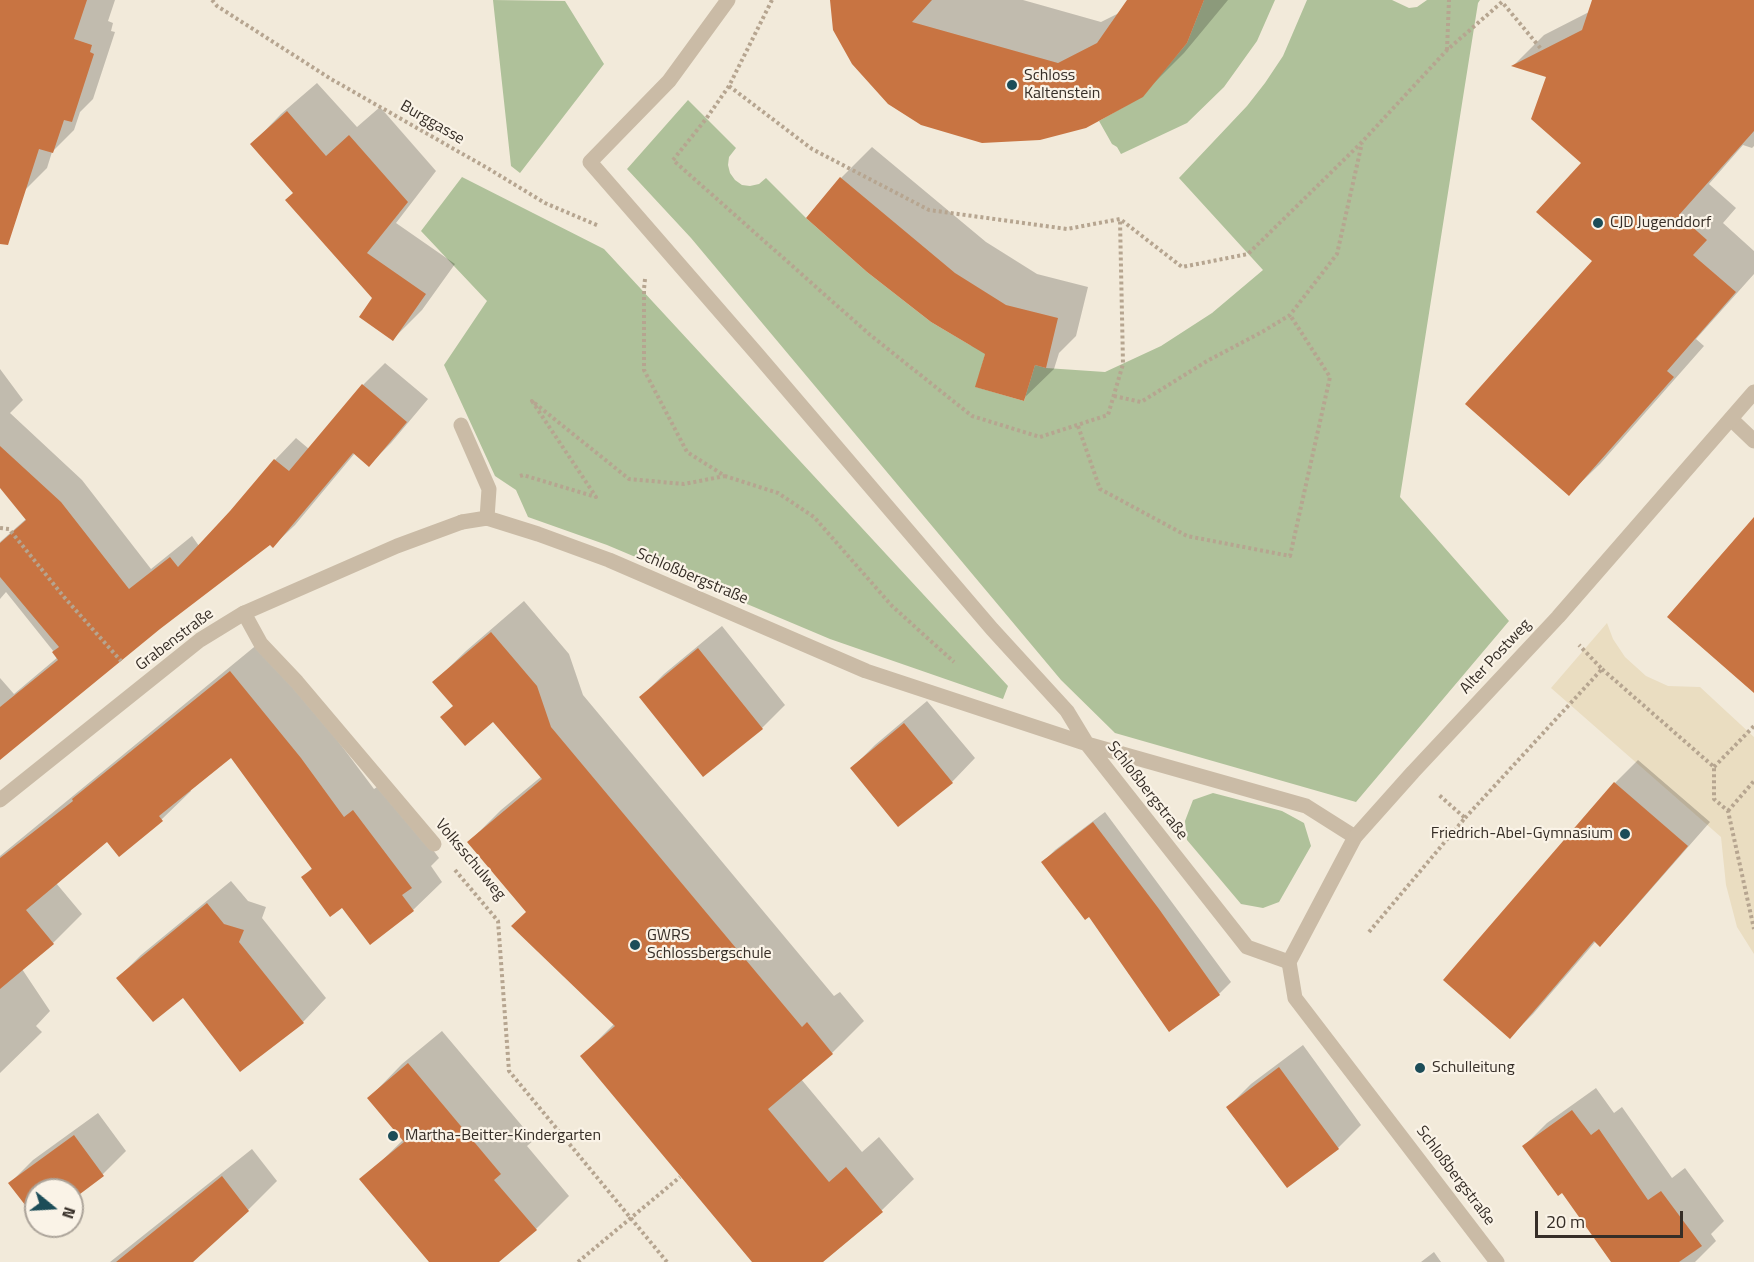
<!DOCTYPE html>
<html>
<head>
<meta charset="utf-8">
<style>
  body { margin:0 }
  #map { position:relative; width:1754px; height:1262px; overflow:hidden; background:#f2eada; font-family:"Titillium Web",sans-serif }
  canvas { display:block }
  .north { position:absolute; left:24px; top:1178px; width:60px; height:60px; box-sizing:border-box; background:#faf3e7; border:2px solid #aca49a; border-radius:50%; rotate:108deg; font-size:16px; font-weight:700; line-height:24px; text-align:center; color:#362e27 }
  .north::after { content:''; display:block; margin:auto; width:21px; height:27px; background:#1c4d58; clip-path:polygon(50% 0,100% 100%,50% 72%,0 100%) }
  .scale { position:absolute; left:1535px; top:1211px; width:148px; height:27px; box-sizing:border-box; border:3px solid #362e27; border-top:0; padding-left:8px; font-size:18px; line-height:21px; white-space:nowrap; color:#362e27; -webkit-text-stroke:4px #faf3e7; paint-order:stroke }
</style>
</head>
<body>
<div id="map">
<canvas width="1754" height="1262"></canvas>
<div class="north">N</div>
<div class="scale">20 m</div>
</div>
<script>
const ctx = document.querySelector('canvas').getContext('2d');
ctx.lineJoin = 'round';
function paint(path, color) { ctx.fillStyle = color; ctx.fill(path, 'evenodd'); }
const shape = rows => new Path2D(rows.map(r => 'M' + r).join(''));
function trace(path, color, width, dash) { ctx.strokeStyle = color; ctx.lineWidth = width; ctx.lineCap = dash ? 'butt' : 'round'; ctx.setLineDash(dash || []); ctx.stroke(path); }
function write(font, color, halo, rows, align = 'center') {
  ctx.font = font + ' "Titillium Web",sans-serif'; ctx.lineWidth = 4.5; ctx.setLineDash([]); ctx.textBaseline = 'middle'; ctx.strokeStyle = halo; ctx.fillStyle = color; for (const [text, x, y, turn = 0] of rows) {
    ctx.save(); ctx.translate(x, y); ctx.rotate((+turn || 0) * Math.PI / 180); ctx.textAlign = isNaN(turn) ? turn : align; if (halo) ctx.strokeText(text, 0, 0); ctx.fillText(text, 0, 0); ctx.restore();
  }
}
const green = shape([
  [493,0,565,1,604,64,520,173,511,166],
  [1204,0,1275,0,1257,41,1224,87,1187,123,1121,154,1117,147,1112,144,1099,121,1143,96,1187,43],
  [1307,0,1392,0,1409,8,1417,7,1427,0,1480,0,1478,3,1464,91,1400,497,1509,621,1356,802,1115,733,1061,680,691,238,627,169,688,100,736,148,729,157,728,165,730,173,735,180,742,185,750,186,759,184,766,178,806,218,867,272,931,322,970,345,986,351,976,387,1024,401,1035,365,1046,368,1105,372,1161,346,1212,313,1263,270,1179,178,1247,106,1265,83,1283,56],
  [462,177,604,249,1008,686,1003,699,830,639,607,545,528,517,516,490,495,476,444,365,487,301,421,231],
  [1213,793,1282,811,1304,823,1311,846,1279,902,1263,908,1241,904,1187,840,1185,821,1193,800]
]);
const plaza = shape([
  [1607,623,1613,639,1625,657,1646,676,1668,686,1700,687,1754,737,1754,954,1737,927,1726,885,1721,837,1551,688]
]);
const shadow = shape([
  [0,0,115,0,108,21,113,23,111,31,115,32,93,99,80,112,74,130,52,152,47,168,25,190,0,210],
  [839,0,1023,0,1101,22,1121,12,1129,0,1228,0,1184,53,1142,95],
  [1593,0,1754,0,1754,146,1752,148,1743,145,1709,184,1736,208,1723,223,1754,251,1754,274,1696,339,1704,346,1600,464,1569,494,1594,261,1583,162,1548,76,1514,65,1544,35,1589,12],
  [317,83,357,127,380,107,436,171,396,223,455,264,422,310,393,339,374,298,295,193,252,144,281,114],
  [872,147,986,242,1037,274,1088,287,1076,336,1059,353,1054,369,1023,399,841,178],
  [385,363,428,399,391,443,369,465,355,453,295,525,273,546,270,543,159,628,0,758,0,678,14,694,58,657,6,592,0,599,0,542,26,519,0,486,0,369,23,400,10,413,82,480,151,569,192,536,199,546,231,512,275,460,296,438,309,449,363,385],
  [524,601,569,654,583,695,834,996,840,992,864,1021,832,1053,801,1079,862,1152,879,1137,914,1179,882,1210,821,1262,754,1262,582,1056,615,1023,527,911,469,842,501,810,542,776,494,720,454,705,434,682,466,651],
  [722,626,785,705,762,728,704,775,641,697,664,674],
  [259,643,329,729,374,789,383,783,439,858,431,866,442,882,413,910,342,906,303,877,313,867,232,756,190,790,191,791,162,819,119,855,107,840,56,883,82,914,53,943,22,969,50,1011,36,1026,42,1032,0,1073,0,856],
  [927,701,975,758,952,782,899,825,852,768,875,745],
  [1638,760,1710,822,1623,921,1600,944,1596,941,1533,1014,1510,1037,1615,783],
  [1105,812,1231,982,1219,994,1169,1029,1089,915,1043,862,1055,850],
  [231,881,248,901,266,907,262,918,326,998,303,1022,240,1070,184,996,118,978,141,955],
  [442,1031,534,1140,527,1146,569,1196,536,1229,497,1262,431,1262,362,1180,404,1139,369,1098,402,1064],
  [1303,1045,1361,1125,1338,1148,1287,1186,1228,1107,1251,1084],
  [1596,1088,1614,1113,1622,1107,1672,1178,1685,1168,1724,1221,1711,1234,1716,1241,1695,1262,1613,1262,1562,1191,1524,1146,1547,1123],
  [98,1113,126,1151,103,1174,72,1198,72,1190,36,1190,36,1216,10,1183,33,1160],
  [252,1149,277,1181,248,1210,191,1262,110,1262],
  [1434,1252,1441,1262,1421,1262]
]);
const building = shape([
  [0,0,87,0,74,39,92,45,90,52,94,54,72,122,64,120,53,153,39,149,8,245,0,244],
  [830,0,932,0,912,22,1058,63,1097,43,1127,0,1204,0,1187,43,1143,97,1086,128,1040,140,982,143,921,125,888,104,852,64,833,30],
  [1592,0,1754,0,1754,131,1679,215,1707,240,1693,255,1736,292,1667,371,1674,377,1569,496,1465,404,1592,261,1536,212,1581,163,1531,119,1546,77,1511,66,1582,30],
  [287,111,326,156,349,135,408,202,367,253,426,294,393,341,359,317,372,298,285,200,293,193,250,144],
  [840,177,955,273,1006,305,1058,318,1046,368,1035,365,1024,401,975,387,985,354,931,322,867,272,806,218],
  [362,384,407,422,369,467,353,453,273,548,270,545,160,629,0,760,0,707,58,660,52,652,59,647,0,577,0,543,26,520,0,488,0,446,61,502,129,589,170,557,178,567,230,511,274,459,289,471],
  [1754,517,1754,693,1667,617],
  [491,632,537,686,551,727,802,1027,807,1022,833,1054,768,1109,829,1182,846,1167,883,1212,823,1262,752,1262,580,1056,615,1026,511,926,526,912,467,842,542,779,493,722,465,746,440,717,453,706,432,682],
  [698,648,763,729,703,777,639,697],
  [230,671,301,758,344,817,353,810,412,888,402,895,414,911,370,945,342,908,330,917,301,877,312,869,231,758,159,816,163,821,119,857,107,842,26,910,54,944,0,989,0,858,73,801,72,799],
  [904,723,953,783,898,827,850,768],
  [1614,782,1688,846,1600,947,1594,941,1510,1039,1443,980],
  [1093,822,1159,909,1220,995,1169,1032,1089,917,1085,920,1041,862],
  [207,903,224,924,244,930,239,942,304,1023,240,1072,183,998,153,1022,116,978],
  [408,1063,501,1174,494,1180,537,1230,499,1262,429,1262,359,1179,404,1142,367,1098],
  [1279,1067,1339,1149,1287,1188,1226,1107],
  [1572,1110,1591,1135,1599,1129,1648,1200,1661,1191,1702,1246,1679,1262,1611,1262,1562,1193,1558,1196,1522,1146],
  [74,1135,104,1176,72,1200,72,1190,36,1190,36,1219,8,1183],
  [222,1176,249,1211,193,1262,116,1262]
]);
const path = shape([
  [212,0,217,6,331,79,489,169,545,203,599,226],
  [772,0,729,86,706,119,673,160,869,334,972,416,1040,437,1108,415,1123,364,1120,220],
  [1447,50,1449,0],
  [729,86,812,149,929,210,1067,229,1120,219,1182,267,1248,254,1362,142,1447,50,1502,2,1542,50],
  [645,279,644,289,644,370,687,452,725,476,778,493,814,517,892,606,954,662],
  [1114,396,1141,402,1207,361,1262,332,1290,315,1337,254,1362,143],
  [1078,426,1100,489,1187,536,1290,556,1330,377,1290,315],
  [520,476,523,475,596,497,532,401,629,479,684,484,725,476],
  [0,528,9,529,64,597,121,661],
  [1602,669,1714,767,1714,799,1728,811,1754,929],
  [1714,767,1754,726],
  [1728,811,1754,781],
  [1465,818,1602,669,1579,645],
  [455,870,498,921,509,1071,667,1262],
  [1369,932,1465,818,1438,794],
  [578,1262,680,1177]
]);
const lane = shape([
  [728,0,669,81,590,162,757,354,992,629,1067,711,1087,744,1247,947,1289,962],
  [1731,419,1754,441],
  [461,425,489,489,487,518],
  [462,522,487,518,538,534,609,560,866,671,1087,744,1306,806,1355,837],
  [244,613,261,644,297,682,434,844]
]);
const street = shape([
  [0,800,200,640,244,613,397,546,462,522],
  [1497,1262,1295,998,1289,962,1355,837,1413,772,1558,617,1754,392]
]);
const markers = [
  [1012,85,6,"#1c4d58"],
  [1598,223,6,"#1c4d58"],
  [1625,834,6,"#1c4d58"],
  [635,945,6,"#1c4d58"],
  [1420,1068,6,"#1c4d58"],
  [393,1136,6,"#1c4d58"]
];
const poiNames = [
  ["Schloss",1024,76],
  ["Kaltenstein",1024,94],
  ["CJD Jugenddorf",1610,223],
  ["Friedrich-Abel-Gymnasium",1613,834,"right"],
  ["GWRS",647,936],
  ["Schlossbergschule",647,954],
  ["Schulleitung",1432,1068],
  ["Martha-Beitter-Kindergarten",405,1136]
];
const streetNames = [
  ["Burggasse",432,123,30],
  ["Schloßbergstraße",692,577,23],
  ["Grabenstraße",175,640,-37],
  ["Alter Postweg",1496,657,-47],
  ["Schloßbergstraße",1147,791,52],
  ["Volksschulweg",470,860,50],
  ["Schloßbergstraße",1455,1176,53]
];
paint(green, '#afc19a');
paint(plaza, '#eaddc1');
paint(shadow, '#0003');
paint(building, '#c87442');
trace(path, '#b6a590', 4, [3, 3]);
trace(lane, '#cabba6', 15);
trace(street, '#cabba6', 15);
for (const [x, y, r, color] of markers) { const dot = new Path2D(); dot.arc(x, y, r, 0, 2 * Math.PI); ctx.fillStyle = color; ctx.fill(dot); trace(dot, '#faf3e7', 2); }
write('16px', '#362e27', '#faf3e7', poiNames, 'left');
write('16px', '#362e27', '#faf3e7', streetNames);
</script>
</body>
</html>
